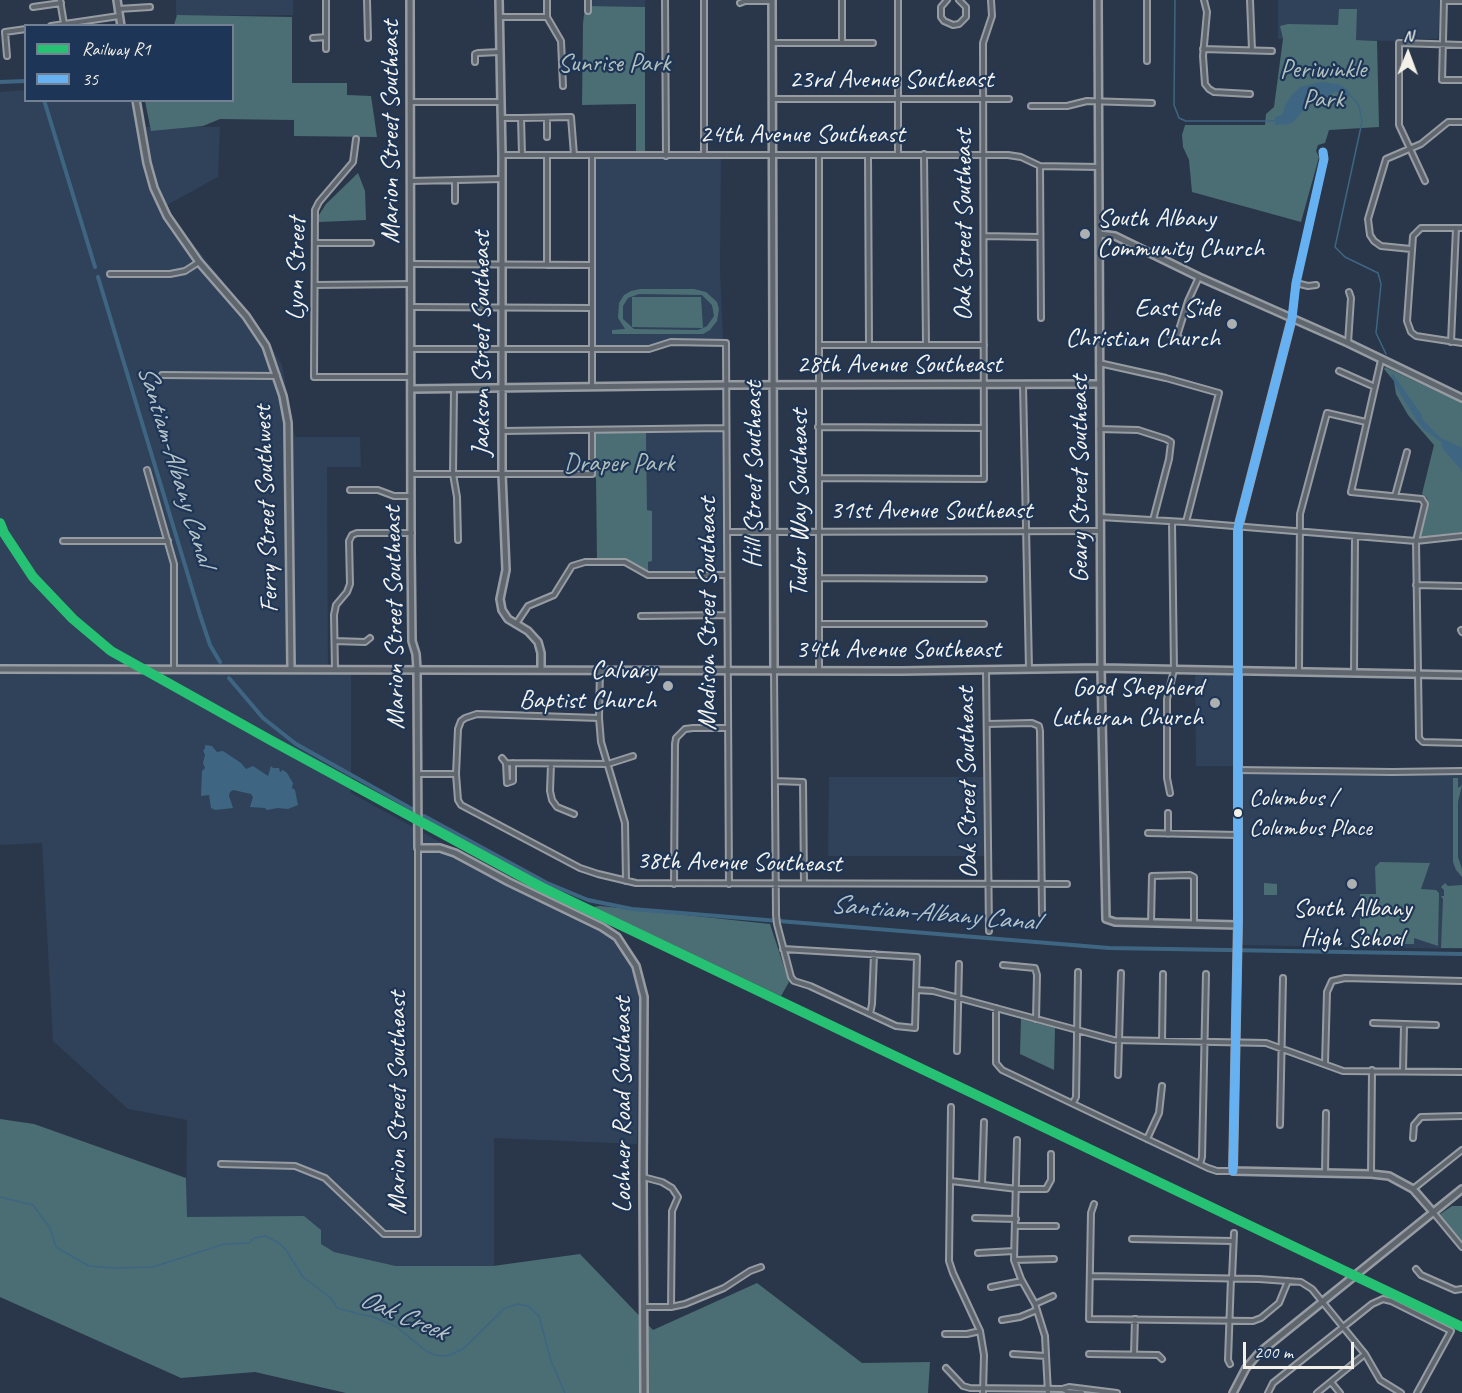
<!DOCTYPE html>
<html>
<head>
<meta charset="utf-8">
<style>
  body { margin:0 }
  #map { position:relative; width:1462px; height:1393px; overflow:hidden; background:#2a374a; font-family:Caveat,sans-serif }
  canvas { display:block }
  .legend { position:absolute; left:24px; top:24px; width:210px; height:78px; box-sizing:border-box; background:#1d3557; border:2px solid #738091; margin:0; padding:8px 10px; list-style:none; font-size:18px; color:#f4f1e8 }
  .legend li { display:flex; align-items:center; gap:12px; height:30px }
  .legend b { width:30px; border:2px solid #738091 }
  .north { position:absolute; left:1378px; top:24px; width:60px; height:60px; -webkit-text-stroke:4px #1d3557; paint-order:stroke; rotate:1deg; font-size:16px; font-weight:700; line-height:24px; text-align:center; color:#f4f1e8 }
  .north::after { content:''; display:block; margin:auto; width:21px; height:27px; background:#f4f1e8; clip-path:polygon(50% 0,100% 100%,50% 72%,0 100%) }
  .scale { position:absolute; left:1243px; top:1342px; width:111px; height:27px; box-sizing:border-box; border:3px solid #f4f1e8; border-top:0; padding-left:8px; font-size:18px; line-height:21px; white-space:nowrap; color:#f4f1e8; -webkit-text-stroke:4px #1d3557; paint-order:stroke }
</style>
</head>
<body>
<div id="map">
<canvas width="1462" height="1393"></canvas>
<ul class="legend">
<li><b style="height:8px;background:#26c172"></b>Railway R1</li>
<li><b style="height:8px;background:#66b1f2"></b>35</li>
</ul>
<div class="north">N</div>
<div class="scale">200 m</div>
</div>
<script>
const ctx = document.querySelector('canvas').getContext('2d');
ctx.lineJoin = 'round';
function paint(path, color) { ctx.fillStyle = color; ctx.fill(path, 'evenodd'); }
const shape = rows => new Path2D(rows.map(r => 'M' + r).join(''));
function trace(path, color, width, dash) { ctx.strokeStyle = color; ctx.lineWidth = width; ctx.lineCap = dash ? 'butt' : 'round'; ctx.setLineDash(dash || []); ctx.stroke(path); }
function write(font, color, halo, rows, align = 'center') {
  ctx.font = font + ' Caveat,sans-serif'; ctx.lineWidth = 4.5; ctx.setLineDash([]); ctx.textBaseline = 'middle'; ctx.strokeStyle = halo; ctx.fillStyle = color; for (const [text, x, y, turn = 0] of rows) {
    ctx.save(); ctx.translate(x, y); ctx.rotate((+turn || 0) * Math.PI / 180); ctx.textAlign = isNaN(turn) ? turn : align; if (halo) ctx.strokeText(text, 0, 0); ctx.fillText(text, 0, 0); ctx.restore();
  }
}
const built = shape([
  [176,0,293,0,293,15,176,16],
  [588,0,645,0,645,7,588,6],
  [1278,0,1440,0,1438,39,1401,38,1397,41,1278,39],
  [25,90,26,100,142,101,146,127,220,127,218,177,167,205,179,226,256,323,282,365,295,437,360,437,361,467,327,467,328,673,351,674,351,793,614,938,632,957,639,982,637,1144,494,1138,494,1266,396,1266,333,1252,321,1244,222,1217,186,1217,187,1120,128,1109,53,1041,42,843,0,845,0,92],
  [592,155,721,155,720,271,723,342,671,342,653,348,591,350],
  [726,428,727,575,648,575,646,430],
  [1195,675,1230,675,1234,678,1234,766,1196,766],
  [1246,772,1462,774,1462,949,1240,945,1242,929,1242,775],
  [829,777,984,777,985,856,828,856]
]);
const green = shape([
  [588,6,645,7,645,156,636,156,636,104,582,105,583,24,584,14,589,13],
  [1339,9,1357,9,1356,40,1377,41,1379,127,1329,130,1325,143,1318,145,1316,151,1319,157,1301,222,1192,192,1189,160,1183,147,1182,135,1185,125,1265,125,1266,114,1274,107,1283,39,1280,26,1288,24,1338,25],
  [177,15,292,17,292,83,347,83,347,95,371,96,377,137,294,136,294,120,220,119,203,126,151,131,145,101,232,100,232,26,174,25],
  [358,173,365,191,366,220,319,222,319,215,326,204],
  [640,289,694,289,706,292,717,302,719,309,717,321,710,330,703,334,612,334,612,330,625,329,618,318,619,303,624,295,631,291],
  [639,294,702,295,712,305,714,316,707,326,703,328,701,297,632,297,632,327,703,328,698,330,634,329,623,319,623,306,628,298],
  [1385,367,1462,403,1462,532,1423,537,1420,535,1428,504,1427,498,1422,494,1434,445,1408,415,1396,394,1394,381,1384,369],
  [646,430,647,510,652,511,652,561,648,562,648,575,625,562,597,561,596,478,592,474,592,431],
  [1453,778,1458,778,1458,788,1462,785,1458,802,1458,857,1462,869,1462,877,1456,870,1453,862],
  [1380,862,1430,863,1421,889,1436,890,1439,893,1438,946,1414,938,1414,944,1364,944,1360,941,1360,894,1376,894,1375,867],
  [1264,883,1277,884,1277,895,1264,895],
  [1445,883,1448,886,1462,885,1462,948,1441,948,1443,899,1441,896,1444,896,1444,890,1441,887],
  [600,906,770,924,789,982,781,996,593,907],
  [1021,1019,1055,1028,1054,1070,1020,1054],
  [0,1119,34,1124,186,1178,187,1217,304,1216,321,1230,321,1244,334,1252,396,1266,493,1266,580,1254,653,1330,757,1283,862,1363,930,1362,928,1393,346,1393,255,1372,181,1378,0,1297],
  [1452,1206,1462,1206,1462,1242,1439,1215]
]);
const water = shape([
  [1321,82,1338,84,1346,88,1350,94,1347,97,1338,92,1334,92,1325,99,1310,103,1293,122,1288,124,1275,125,1275,117,1282,115,1286,104,1292,95,1300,87],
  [1393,374,1421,414,1423,420,1441,438,1462,448,1462,471,1443,449,1441,442,1423,429,1417,421,1398,390,1391,375],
  [205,745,212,746,217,752,223,751,241,763,246,769,253,766,268,776,271,766,273,768,279,768,280,772,283,770,287,773,293,783,292,788,295,790,298,805,288,809,278,808,267,810,265,808,250,807,253,797,251,794,233,790,230,792,229,796,233,808,215,810,211,808,209,795,201,796,202,771,205,768,203,763,205,755,203,750,205,749]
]);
const stream = shape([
  [1175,0,1174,105,1179,118,1186,121,1274,121],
  [1348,94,1354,99,1359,106,1362,122,1335,247,1345,257,1378,273,1381,284,1376,333,1386,354],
  [0,1197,33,1205,50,1228,56,1247,89,1266,115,1268,153,1267,224,1244,249,1243,254,1238,265,1236,279,1243,286,1250,303,1277,331,1298,337,1308,363,1315,371,1316,397,1327,426,1351,435,1355,447,1356,463,1349,505,1308,518,1304,528,1306,539,1316,551,1361,565,1393]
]);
const canal = shape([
  [0,82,26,81],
  [44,100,95,267],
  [98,277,200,615,210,645,220,662],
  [229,678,263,718,296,744,412,809],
  [424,816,547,883,588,900,632,909,1109,948,1462,954]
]);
const minor = shape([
  [60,0,64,24],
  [367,0,368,38],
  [547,0,547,17,561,41,563,86],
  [588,0,588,11],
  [665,0,666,156],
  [704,0,704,155],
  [842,0,842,42],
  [898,0,898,155],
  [947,0,941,7,941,17,944,21,953,25,959,24,966,17,966,7,959,0],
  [1147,0,1147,61],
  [1204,0,1207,12,1203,56,1205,84,1209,89,1214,92,1250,94],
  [1250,0,1252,50],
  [1462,1,1444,1,1442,80,1462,80],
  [740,3,745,1,772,1],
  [33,7,61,3],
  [118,9,150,7],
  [500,17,547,17],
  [51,26,119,16],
  [313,38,326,37],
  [773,43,873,43],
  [326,49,326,0],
  [1203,49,1272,51],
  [7,56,5,32,26,29],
  [475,62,475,54,478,53,500,52],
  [773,99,1009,99],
  [412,102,501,102],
  [1031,106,1067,106,1087,101,1152,103],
  [501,118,521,118],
  [547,118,547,137],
  [356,139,353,162,319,202,315,210,314,377,411,377],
  [924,154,926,344],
  [502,155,1008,155,1021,157,1040,166,1099,167],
  [522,155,521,118,571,117,574,155],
  [547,155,547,265],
  [592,155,592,386],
  [868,155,869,345],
  [819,156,819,670],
  [1040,166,1041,318],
  [411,181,502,179],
  [1425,181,1399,125,1399,43,1462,45],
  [455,201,455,180],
  [1462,228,1421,228,1413,236,1407,321,1411,332,1416,336,1462,343],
  [984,236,1040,237],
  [315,243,371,243],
  [1411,249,1381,246,1374,241,1370,235,1368,219,1386,159,1421,144,1448,122,1462,122],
  [411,264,592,265],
  [110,274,170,274,185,271,199,262],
  [1296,283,1308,286,1316,285],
  [315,285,411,284],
  [411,307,592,308],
  [1292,318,1296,283,1324,159,1323,152],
  [1167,333,1182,339],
  [1177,336,1188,301,1199,277],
  [1451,342,1456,228],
  [1348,343,1351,298,1349,292],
  [820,345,984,345],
  [411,349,649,349,671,342,726,343,729,884],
  [1381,360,1351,492,1422,499,1425,504,1416,541,1419,738,1423,742,1462,743],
  [1099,363,1166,378,1219,393,1186,522],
  [1339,371,1375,387],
  [162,375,277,376],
  [1023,384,1029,669],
  [454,389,453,474,457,497,458,540],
  [818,427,984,428],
  [1099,429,1138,430,1166,439,1171,442,1169,459,1153,520],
  [502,431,726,428],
  [147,470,174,564,174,669],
  [413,474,592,474,592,431],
  [819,478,984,479,983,43,992,16,991,0],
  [350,490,378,490,394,496,411,496],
  [1395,496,1407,452],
  [1100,517,1185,522,1416,541,1462,536],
  [727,532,1100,531],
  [63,541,168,541],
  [819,578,984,579],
  [1416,585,1462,586],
  [641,616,727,615],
  [516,624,528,606,554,595,572,566,585,562,625,562,648,575,727,575],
  [819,624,984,624],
  [1461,630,1462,632],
  [335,641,365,642,370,638],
  [335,669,334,615,336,605,347,592,350,584,349,541,352,535,357,533,412,533],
  [600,670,599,718,601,742,625,823,626,881],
  [774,670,776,915,777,924,791,977,794,981,810,986,896,1026,915,1028,917,957,783,949],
  [986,670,989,931],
  [1299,671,1300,514,1327,413,1366,422],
  [1354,673,1355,537],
  [599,718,477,714,465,718,461,721,458,729,456,774,458,800,461,805,580,868,598,874,636,883,1067,884],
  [987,724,1032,723,1039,726,1040,731,1042,914],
  [502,758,506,763,507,783,513,781,513,763],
  [506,763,608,764,633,756],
  [551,764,550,791,552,800,557,807,574,814],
  [1238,770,1392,772,1462,771],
  [418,774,456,774],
  [775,781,803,782,804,883],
  [1170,793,1167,778,1167,699,1174,670,1172,522],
  [1148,833,1238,835],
  [1168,834,1168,813],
  [674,884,675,744,676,738,685,729,693,728,728,728],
  [1151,923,1152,876,1190,875,1194,877,1194,924],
  [1003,965,1035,968,1037,975,1036,1019],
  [916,990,933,991,1114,1040,1266,1043,1343,1071,1462,1072],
  [996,1008,996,1063,1002,1070,1208,1168,1217,1171,1233,1171],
  [870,1014,872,1004,874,954],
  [1373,1023,1436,1025],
  [1162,1041,1163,974],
  [957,1051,959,964],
  [1325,1064,1327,992,1332,981,1345,978,1462,981],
  [1403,1071,1404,1025],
  [1118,1075,1121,973],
  [1073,1103,1076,1097,1078,972],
  [951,1107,949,1261,953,1273,980,1331,984,1355,983,1393],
  [1280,1125,1283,978],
  [1413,1138,1414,1125,1421,1117,1462,1116],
  [1147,1139,1159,1113,1162,1086],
  [1017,1140,1014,1260,1021,1279,1035,1304,1045,1336,1048,1393],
  [221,1164,295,1166,325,1178,384,1234,418,1234,418,848],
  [1200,1164,1202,1157,1206,974],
  [1325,1173,1326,1113],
  [1371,1174,1372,1070],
  [643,1177,662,1182,672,1188,678,1197,672,1211,671,1307,644,1307],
  [951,1181,1017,1189,1046,1189,1051,1180,1051,1154],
  [982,1185,984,1122],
  [1413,1189,1462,1150],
  [1094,1204,1091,1213,1089,1319,1253,1321,1261,1318,1279,1303,1288,1281],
  [1433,1212,1462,1247],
  [975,1218,1016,1219],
  [1015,1226,1056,1226],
  [1132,1239,1232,1241],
  [978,1253,1014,1251],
  [1014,1260,1054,1259],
  [1416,1269,1421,1275,1455,1290,1462,1289],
  [1090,1276,1259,1279,1301,1282,1312,1289,1343,1327,1365,1354,1380,1380,1401,1393],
  [1232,1278,1234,1233],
  [991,1287,1022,1281],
  [1035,1304,1053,1296],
  [671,1307,685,1304,724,1288,750,1271,761,1267],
  [1002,1320,1020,1317,1037,1310],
  [945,1334,967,1334,980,1331],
  [1013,1354,1046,1356],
  [1089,1354,1158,1355,1162,1359],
  [1134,1354,1135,1319],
  [1230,1364,1228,1360,1231,1278],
  [946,1368,963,1386,970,1388,1062,1389,1069,1387,1117,1393],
  [1331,1382,1340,1393],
  [1063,1389,1068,1392,1082,1393],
  [1268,1393,1273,1383,1372,1304,1383,1299,1391,1301,1451,1331,1417,1393],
  [1317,1393,1365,1354]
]);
const tertiary = shape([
  [117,0,121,26],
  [410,0,411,550,412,641,416,654,417,669,418,848,440,848,455,853,509,882,602,927,617,937,636,966,644,997,643,1177,644,1393],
  [499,0,502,155,502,474,506,570,500,599,502,610,508,619,528,631,538,642,541,653,541,669],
  [772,0,774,670],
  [136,100,147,163,154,188,167,216,199,262,246,316,266,346,283,396,288,423,291,669],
  [1292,318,1238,528,1238,921,1233,1171,1371,1174,1389,1176,1413,1189,1433,1212],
  [411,389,726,385,1098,384],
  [1101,668,1106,919,1115,922,1238,925]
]);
const secondary = shape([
  [1098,0,1101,668],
  [1100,234,1115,236,1199,277,1348,343,1462,398],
  [0,669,901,671,1101,668,1462,675],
  [1233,1393,1246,1368,1259,1353,1462,1189]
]);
const bus1 = shape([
  [1233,1171,1238,921,1238,528,1292,318,1296,283,1324,159,1323,152]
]);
const rail1 = shape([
  [0,523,4,533,33,577,73,619,111,651,272,741,541,887,1462,1327]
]);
const markers = [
  [1085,234,6,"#adb0b1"],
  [1232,324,6,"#adb0b1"],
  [668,686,6,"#adb0b1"],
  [1215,703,6,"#adb0b1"],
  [1238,813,5,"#f4f1e8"],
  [1352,884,6,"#adb0b1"]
];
const busNames = [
  ["Columbus /",1249,799],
  ["Columbus Place",1249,829]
];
const parkNames = [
  ["Sunrise Park",614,64],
  ["Periwinkle",1323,70],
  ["Park",1323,100],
  ["Draper Park",619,464]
];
const streetNames = [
  ["23rd Avenue Southeast",891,80],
  ["Marion Street Southeast",391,132,-90],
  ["24th Avenue Southeast",802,135],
  ["Oak Street Southeast",964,225,-90],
  ["Lyon Street",297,269,-89],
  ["Jackson Street Southeast",482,344,-90],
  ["28th Avenue Southeast",899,365],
  ["Hill Street Southeast",754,475,-90],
  ["Geary Street Southeast",1080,479,-90],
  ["Tudor Way Southeast",800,503,-90],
  ["Ferry Street Southwest",267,509,-92],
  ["31st Avenue Southeast",931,511],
  ["Madison Street Southeast",708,614,-90],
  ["Marion Street Southeast",395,618,-91],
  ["34th Avenue Southeast",898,650],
  ["Oak Street Southeast",968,783,-91],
  ["38th Avenue Southeast",739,863,1],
  ["Marion Street Southeast",398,1103,-90],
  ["Lochner Road Southeast",623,1105,-90]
];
const poiNames = [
  ["South Albany",1097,219,"left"],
  ["Community Church",1097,249,"left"],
  ["East Side",1220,309],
  ["Christian Church",1220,339],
  ["Calvary",656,671],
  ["Baptist Church",656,701],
  ["Good Shepherd",1203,688],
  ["Lutheran Church",1203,718],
  ["South Albany",1352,909,"center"],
  ["High School",1352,939,"center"]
];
const waterNames = [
  ["Santiam-Albany Canal",175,465,73],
  ["Santiam-Albany Canal",934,914,5],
  ["Oak Creek",403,1316,23]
];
paint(built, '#30415a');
paint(green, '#4b6e74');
paint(water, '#3e6682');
trace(stream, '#3e6682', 1.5);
trace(canal, '#3e6682', 4);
trace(minor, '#979ca3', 8);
trace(tertiary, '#979ca3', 10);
trace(secondary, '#979ca3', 10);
trace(minor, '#60666e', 4);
trace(tertiary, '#60666e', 5);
trace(secondary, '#60666e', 5);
trace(bus1, '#66b1f2', 9);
trace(rail1, '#26c172', 10);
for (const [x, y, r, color] of markers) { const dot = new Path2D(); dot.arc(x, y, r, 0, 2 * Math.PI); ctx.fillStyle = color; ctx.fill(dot); trace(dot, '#1d3557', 2); }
write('24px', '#f4f1e8', '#1d3557', busNames, 'left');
write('26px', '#b2c0bc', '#1d3557', parkNames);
write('26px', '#f4f1e8', '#1d3557', streetNames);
write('26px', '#f4f1e8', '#1d3557', poiNames, 'right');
write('italic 27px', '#b5c2c6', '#1d3557', waterNames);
</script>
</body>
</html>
